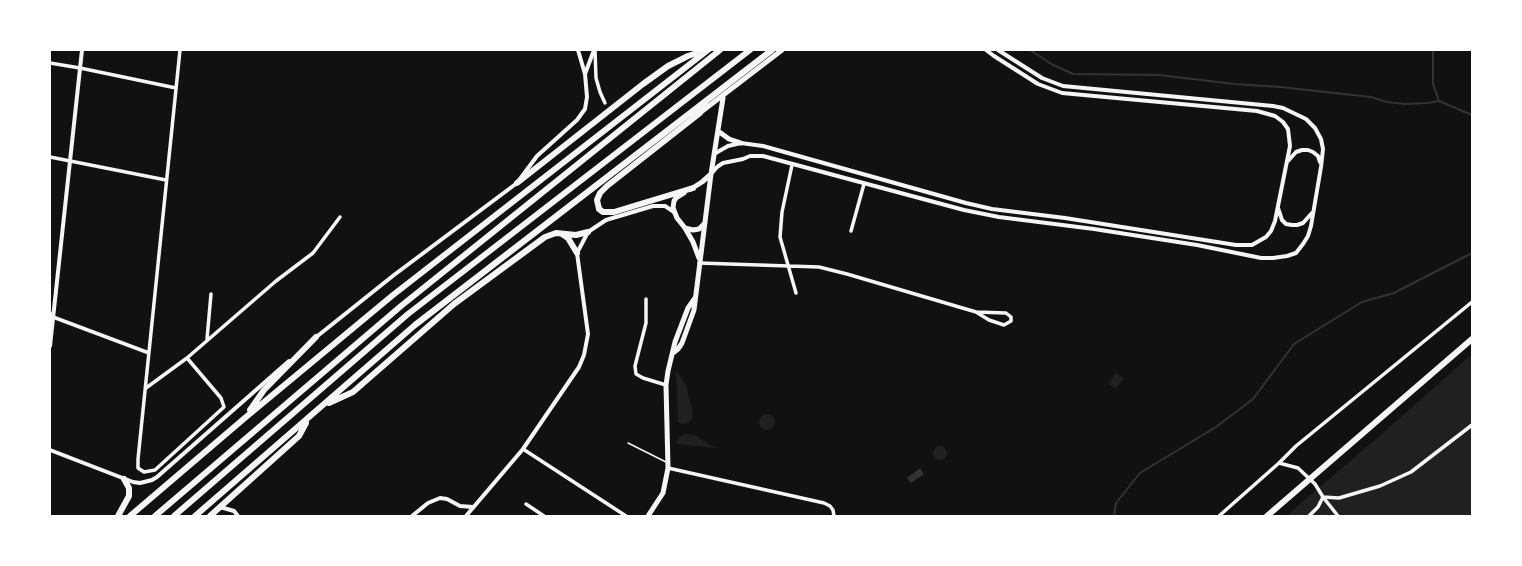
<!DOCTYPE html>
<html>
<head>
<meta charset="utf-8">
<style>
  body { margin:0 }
  #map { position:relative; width:1522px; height:566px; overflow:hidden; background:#111; font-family:"Varela Round",sans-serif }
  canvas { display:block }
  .frame { position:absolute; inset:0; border:51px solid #fff; pointer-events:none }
</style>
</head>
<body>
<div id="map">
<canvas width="1522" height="566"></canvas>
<div class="frame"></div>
</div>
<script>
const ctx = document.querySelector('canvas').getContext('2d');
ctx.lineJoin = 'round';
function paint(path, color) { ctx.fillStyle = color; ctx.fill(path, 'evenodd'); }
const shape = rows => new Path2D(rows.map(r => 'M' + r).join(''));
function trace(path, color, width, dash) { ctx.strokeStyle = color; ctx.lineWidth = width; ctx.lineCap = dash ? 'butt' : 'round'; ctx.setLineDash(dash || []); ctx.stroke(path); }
const green = shape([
  [1472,354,1472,516,1286,516,1369,445],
  [676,370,686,385,693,414,692,419,685,424,678,423],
  [1116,373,1124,379,1116,389,1108,383],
  '759 422a8 8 0 1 1 16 0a8 8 0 1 1-16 0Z',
  [684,434,695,435,708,444,718,448,675,444,679,438],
  '933 453a7 7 0 1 1 14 0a7 7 0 1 1-14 0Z'
]);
const water = shape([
  [920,468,924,474,911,483,907,478]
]);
const stream = shape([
  [1030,50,1053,65,1073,74,1159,75,1234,84,1280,87,1371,97,1387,102,1405,104,1428,103,1439,101],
  [1433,50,1433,84,1439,101,1472,115],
  [1114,516,1116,503,1140,473,1216,427,1253,399,1294,344,1362,302,1394,293,1472,253]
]);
const service = shape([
  [628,443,666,462]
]);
const minor = shape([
  [180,50,138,459,138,468,144,472,155,470,224,407,221,398,187,358],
  [595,50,596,78,600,92,605,103],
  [50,63,80,68,176,88],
  [50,157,166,180],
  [792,165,782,212,780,237,796,293],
  [851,231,864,184],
  [699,263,819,267,847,274,976,312,989,320,1004,325,1011,321,1011,317,1006,313,976,312],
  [646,299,646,323,635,366,636,374,643,378,666,385],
  [50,313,53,317,149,353],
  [207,339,211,294],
  [146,388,187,358,276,281,313,253,340,217],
  [523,449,626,516],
  [1279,463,1298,468,1315,484,1323,497,1318,507,1309,516],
  [668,468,824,503,830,506,833,510,834,516],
  [1323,497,1339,498,1380,486,1411,472,1472,425],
  [1323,497,1338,516],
  [526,504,544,516],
  [1219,516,1279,463,1296,446,1472,302]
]);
const tertiary = shape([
  [585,74,594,50],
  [714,154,728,146,741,143,763,146,966,203,992,209,1065,218,1236,245,1252,245,1266,237,1271,231,1275,221,1290,146,1288,129,1283,122,1275,116,1257,111,1062,93,1038,84,994,56,986,50],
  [1288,161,1296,152,1302,150,1308,150,1313,152,1318,156,1320,162],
  [711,174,717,167,723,163,743,159,750,156,763,156,964,210,999,217,1094,229,1197,245,1261,258,1273,258,1287,256,1296,253,1303,244,1308,236,1311,226,1321,167,1323,149,1321,139,1315,128,1306,119,1283,108,1273,106,1063,86,1042,78,998,50],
  [1278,208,1282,220,1286,224,1292,225,1297,225,1303,223,1312,213],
  [315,338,394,275,517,183,537,156,577,120,585,109,587,97,585,74,578,50],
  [50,346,82,50],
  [50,450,133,482,140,483,152,480,157,477,289,361],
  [220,507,234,511,238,516],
  [412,516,428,503,440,498,447,499,460,506,473,507],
  [466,516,523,449,579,367,584,355,588,334,577,253,588,232,606,220,653,206,665,206,674,212]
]);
const secondary = shape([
  [701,112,782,50],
  [718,131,729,139,741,143],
  [691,189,702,182,710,175],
  [684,193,676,198,674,201,673,208,677,218,685,228,693,242,699,258],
  [685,228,693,230,699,229,705,223],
  [673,353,678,349,682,343,694,310,711,174,723,98],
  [648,516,663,493,668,468,666,385,668,371,675,342,688,308,695,298]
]);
const motorway = shape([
  [517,183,643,84,668,66,688,56,706,50],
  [693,188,614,212,603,212,599,209,597,200,600,193,607,186,700,113,706,101],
  [562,234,568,238,577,253],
  [329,403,353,392,454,304,545,237,556,233,576,235,588,232],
  [250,410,264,390,316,337],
  [118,516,129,496,129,488,124,479],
  [130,516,246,417,393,295,708,50],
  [155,516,401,306,720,50],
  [174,516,408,314,750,50],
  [195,516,415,325,772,50],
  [210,516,299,436,306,423],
  [1267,516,1472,339]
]);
paint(green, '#202020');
paint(water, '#333');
trace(stream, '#333', 2);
trace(service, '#f5f5f5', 1.5);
trace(minor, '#f5f5f5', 3.5);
trace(tertiary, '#f5f5f5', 4);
trace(secondary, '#f5f5f5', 5);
trace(motorway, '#f5f5f5', 6);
</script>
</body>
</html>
